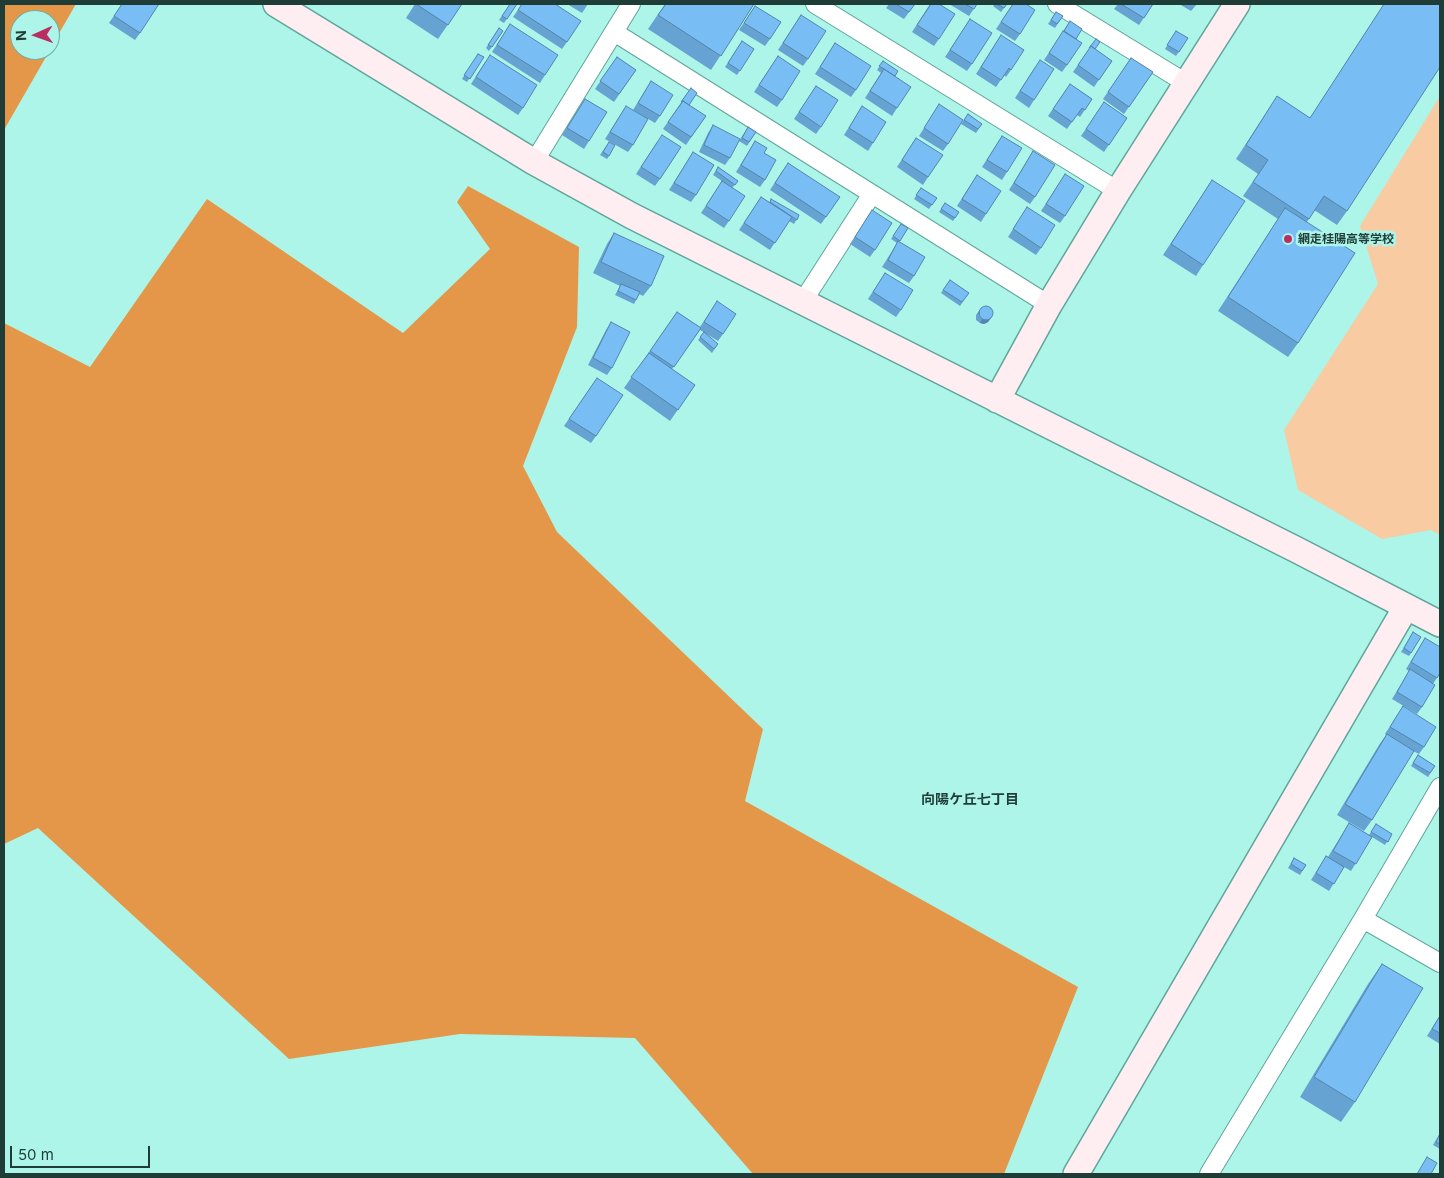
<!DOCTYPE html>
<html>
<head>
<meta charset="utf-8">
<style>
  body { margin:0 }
  #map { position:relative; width:1444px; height:1178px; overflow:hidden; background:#adf5e9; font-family:Inter,sans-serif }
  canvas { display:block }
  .frame { position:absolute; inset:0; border:5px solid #1f3c37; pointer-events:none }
  .north { position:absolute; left:10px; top:10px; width:50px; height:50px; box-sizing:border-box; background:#adf5e9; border:1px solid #74aba2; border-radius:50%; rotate:268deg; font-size:14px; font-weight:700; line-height:20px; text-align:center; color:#1f3c37 }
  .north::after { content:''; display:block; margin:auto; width:18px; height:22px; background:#bb2e62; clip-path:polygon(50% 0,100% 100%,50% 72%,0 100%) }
  .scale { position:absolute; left:10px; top:1146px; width:140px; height:22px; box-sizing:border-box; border:2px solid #1f3c37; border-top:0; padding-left:6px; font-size:15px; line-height:18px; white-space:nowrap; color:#1f3c37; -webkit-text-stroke:4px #adf5e9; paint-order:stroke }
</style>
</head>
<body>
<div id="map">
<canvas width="1444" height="1178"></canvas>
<div class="frame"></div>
<div class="north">N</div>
<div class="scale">50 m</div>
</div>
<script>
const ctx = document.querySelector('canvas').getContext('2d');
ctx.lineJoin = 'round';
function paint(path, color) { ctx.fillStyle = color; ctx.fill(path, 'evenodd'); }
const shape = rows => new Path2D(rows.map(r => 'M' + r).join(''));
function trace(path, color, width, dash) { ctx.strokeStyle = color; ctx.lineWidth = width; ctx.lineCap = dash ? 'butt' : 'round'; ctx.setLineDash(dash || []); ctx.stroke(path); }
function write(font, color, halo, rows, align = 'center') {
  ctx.font = font + ' Inter,"Noto Sans JP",sans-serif'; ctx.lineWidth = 5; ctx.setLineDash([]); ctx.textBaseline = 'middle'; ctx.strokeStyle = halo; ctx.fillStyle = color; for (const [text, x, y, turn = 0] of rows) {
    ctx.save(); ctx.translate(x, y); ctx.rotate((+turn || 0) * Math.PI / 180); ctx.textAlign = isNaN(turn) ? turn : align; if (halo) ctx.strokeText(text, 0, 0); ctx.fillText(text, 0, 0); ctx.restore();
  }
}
const green = shape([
  [1440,96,1440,535,1431,530,1382,539,1298,490,1284,430,1378,284,1360,226]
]);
const forest = shape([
  [4,4,76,4,50,49,50,20,20,20,20,50,50,50,4,130],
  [468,186,579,247,577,327,523,466,557,532,763,729,745,801,1078,987,1004,1174,753,1174,635,1038,460,1034,289,1059,38,828,4,844,4,323,90,367,207,199,403,333,490,249,457,202]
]);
const street = shape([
  [815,4,1118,191],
  [1057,4,1186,83],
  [614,32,1049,305],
  [534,162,631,4],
  [803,301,872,194],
  [1363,919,1440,963],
  [1211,1174,1209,1174,1363,919,1440,787]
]);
const secondary = shape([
  [276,4,534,162,632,216,1297,550,1440,624],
  [997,400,1049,305,1118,191,1237,4],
  [1076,1174,1406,607]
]);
const wall = shape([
  [122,4,140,33,135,40,109,23],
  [415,4,462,4,438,39,406,18],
  [510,4,517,4,504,23,499,20],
  [522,4,555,4,567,42,562,49,513,17],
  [567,4,588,4,582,13],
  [665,4,754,4,711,70,648,29],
  [889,4,915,4,904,19,886,8],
  [930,4,939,39,934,46,912,32],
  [949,4,977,4,969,16],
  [995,4,1007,4,1001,12,993,6],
  [1013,4,1020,34,1015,41,996,29],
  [1118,4,1153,4,1139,25,1114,9],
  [1179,4,1197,4,1191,11],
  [1384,4,1440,4,1347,211,1337,225,1314,210,1307,222,1298,343,1288,357,1218,311,1278,219,1243,196,1258,174,1236,159,1277,96,1310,118],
  [755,6,770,39,765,46,739,30],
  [1056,12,1063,16,1055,28,1048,24],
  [801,15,808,59,803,66,778,50],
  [970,19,972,64,967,71,945,57],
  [1070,21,1076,39,1067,65,1062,72,1044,60],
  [510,24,545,75,540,83,492,52],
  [499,28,503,31,489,51,486,48],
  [1176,31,1188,38,1176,56,1165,49],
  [1001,35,1011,70,1006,77,1004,75,996,87,976,74],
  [1096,39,1095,49,1112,61,1094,87,1073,72],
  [742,41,754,49,737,75,725,67],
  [835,43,856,90,851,97,815,74],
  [478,54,484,57,467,82,462,79],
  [778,56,782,100,777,107,754,92],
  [617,57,636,70,614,102,595,89],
  [1131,58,1153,72,1124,114,1103,99],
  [883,61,895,77,897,108,892,116,865,98,881,73,877,70],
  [485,62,523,108,518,115,471,84],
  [1035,67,1034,100,1029,108,1015,98],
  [651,81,660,116,655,123,633,110],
  [1070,84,1092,99,1080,117,1077,115,1067,129,1048,116],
  [816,86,821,127,816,134,794,119],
  [691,88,689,105,706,116,686,145,663,129],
  [585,99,589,141,584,149,562,135],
  [1104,102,1127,118,1104,152,1081,136],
  [939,104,948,144,943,151,919,136],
  [626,106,633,145,628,152,605,139],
  [862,106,873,143,868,151,844,135],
  [968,114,982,124,976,133,961,124],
  [713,125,730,158,725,165,699,152,708,133],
  [748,127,756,132,747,146,739,141],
  [1002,136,1007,172,1002,180,982,167],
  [916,138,928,177,923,185,897,167],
  [755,141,765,180,760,187,736,172],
  [609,142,609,156,607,159,600,155],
  [657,142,660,179,655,186,636,174],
  [1033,151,1035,197,1030,204,1009,190],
  [693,152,696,195,691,202,669,190],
  [718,167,738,181,732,188,729,221,724,228,701,213,722,181,725,183,713,175],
  [783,170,840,197,821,224,770,190],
  [1065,174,1065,216,1060,223,1041,211],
  [977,175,986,214,981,222,957,206],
  [1212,180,1203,265,1196,276,1163,255],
  [921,188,937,198,929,209,914,199],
  [761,197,769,202,799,215,794,224,789,221,770,250,739,230],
  [945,203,959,212,953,221,939,212],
  [1027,207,1041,248,1036,255,1008,237],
  [872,210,875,250,870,257,850,244],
  [901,224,908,228,899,242,914,276,909,283,882,267,897,243,891,239],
  [614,233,651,286,643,296,639,294,634,304,615,295,620,286,593,273,607,244],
  [885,273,901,310,896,317,868,299],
  [950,280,969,293,960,306,941,293],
  [717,301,723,334,718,341,700,330,672,369,695,385,670,421,624,388,677,312,700,327],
  [981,308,991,318,988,322,984,324,980,323,976,320,976,315],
  [611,322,612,368,607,375,588,365,606,330],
  [704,332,718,344,712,353,698,340],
  [597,378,596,436,591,443,564,426],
  [1413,632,1411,653,1409,656,1401,652],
  [1425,638,1440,673,1433,684,1422,707,1417,714,1392,699,1409,671,1406,669],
  [1403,706,1424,747,1419,754,1413,751,1372,820,1364,831,1337,815,1379,745,1386,735,1385,734],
  [1418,755,1435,766,1428,777,1411,766],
  [1349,823,1369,835,1376,824,1392,834,1385,845,1372,837,1351,871,1344,867,1329,891,1311,880,1326,856,1328,857],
  [1294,858,1306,865,1300,875,1288,868],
  [1382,964,1355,1102,1341,1122,1300,1097,1368,984],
  [1440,1015,1440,1044,1427,1036],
  [1440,1133,1440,1149,1433,1145]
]);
const shadedWall = shape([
  [991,318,988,322,984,324,980,323,982,319]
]);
const building = shape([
  [122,4,159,4,140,33,114,16,122,4],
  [416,4,462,4,448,25,416,4],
  [510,4,517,4,507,19,502,16,510,4],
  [522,4,555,4,581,21,567,42,518,10,522,4],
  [666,4,754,4,721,56,658,15,666,4],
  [896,4,915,4,909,12,896,4],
  [931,4,939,4,955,14,939,39,917,25,931,4],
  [965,4,977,4,974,9,965,4],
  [997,4,1007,4,1004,8,997,4],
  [1013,4,1026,4,1035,10,1020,34,1001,22,1013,4],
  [1121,4,1153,4,1144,18,1121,4],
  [1384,4,1440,4,1440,67,1347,211,1324,196,1309,219,1253,182,1268,160,1246,145,1277,96,1310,118,1384,4],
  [755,6,781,22,770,39,744,23,755,6],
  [1056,12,1063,16,1057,24,1051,20,1056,12],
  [801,15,826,31,808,59,783,43,801,15],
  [970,19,992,33,972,64,950,50,970,19],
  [1070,21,1082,29,1076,39,1064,31,1070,21],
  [510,24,558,55,545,75,497,45,510,24],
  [499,28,503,31,492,47,488,45,499,28],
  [1063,31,1082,43,1067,65,1049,53,1063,31],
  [1176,31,1188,38,1179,52,1167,45,1176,31],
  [1001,35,1024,50,1011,70,1009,68,1001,80,981,67,1001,35],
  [1096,39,1100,42,1095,49,1091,46,1089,48,1096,39],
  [742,41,754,49,740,71,728,63,742,41],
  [835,43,871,66,856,90,820,67,835,43],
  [1091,46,1112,61,1099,80,1078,65,1091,46],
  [478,54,484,57,470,79,464,75,478,54],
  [490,55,537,85,523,108,476,77,490,55],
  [778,56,800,71,782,100,759,85,778,56],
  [617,57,636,70,619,94,600,81,617,57],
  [1131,58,1153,72,1129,107,1108,92,1131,58],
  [1040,60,1054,69,1034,100,1020,91,1040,60],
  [883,61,898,71,895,76,879,66,883,61],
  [884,69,911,87,897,108,870,91,884,69],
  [651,81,673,95,660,116,638,103,651,81],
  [1070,84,1092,99,1085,110,1082,108,1072,122,1053,109,1070,84],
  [816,86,838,100,821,127,799,112,816,86],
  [691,88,697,93,689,105,683,101,681,102,691,88],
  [585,99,607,112,589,141,567,128,585,99],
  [683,101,706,116,691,137,668,122,683,101],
  [1104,102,1127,118,1109,145,1086,129,1104,102],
  [939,104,963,120,948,144,924,128,939,104],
  [626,106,648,119,633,145,610,132,626,106],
  [862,106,886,122,873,143,849,128,862,106],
  [968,114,982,124,978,129,964,120,968,114],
  [713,125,740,139,730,158,704,145,713,125],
  [748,127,756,132,749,142,742,138,748,127],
  [662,135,681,147,660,179,641,167,662,135],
  [1002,136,1022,148,1007,172,987,160,1002,136],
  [916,138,943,155,928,177,902,160,916,138],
  [755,141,767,148,764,153,776,160,765,180,741,165,755,141],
  [609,142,615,145,609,156,603,152,609,142],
  [1033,151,1055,165,1035,197,1014,183,1033,151],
  [693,152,714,165,696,195,674,183,693,152],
  [788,163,840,197,826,217,775,183,788,163],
  [718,167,738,181,735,185,716,171,718,167],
  [1065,174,1084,186,1065,216,1046,204,1065,174],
  [977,175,1001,191,986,214,962,199,977,175],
  [1212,180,1245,201,1203,265,1171,244,1212,180],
  [722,181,745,196,729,221,706,206,722,181],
  [921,188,937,198,932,205,916,195,921,188],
  [761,197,792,217,775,243,744,223,761,197],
  [771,199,799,215,797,220,770,202,771,199],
  [945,203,959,212,955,218,941,209,945,203],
  [1027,207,1055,225,1041,248,1013,229,1027,207],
  [1285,208,1355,253,1298,343,1228,297,1285,208],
  [872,210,892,223,875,250,855,237,872,210],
  [901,224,908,228,900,241,893,236,901,224],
  [614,233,664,256,651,286,601,262,614,233],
  [898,241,925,257,914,276,888,260,898,241],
  [885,273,913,290,901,310,873,292,885,273],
  [950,280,969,293,962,302,943,290,950,280],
  [621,284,640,292,636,300,618,291,621,284],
  [717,301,736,314,723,334,704,322,717,301],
  '979 313a7 7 0 1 1 14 0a7 7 0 1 1-14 0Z',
  [677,312,701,328,674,367,650,351,677,312],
  [611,322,630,332,612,368,593,358,611,322],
  [704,332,718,344,714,349,700,337,704,332],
  [649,353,695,385,678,410,631,377,649,353],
  [597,378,623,395,596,436,569,419,597,378],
  [1413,632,1421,637,1411,653,1404,648,1413,632],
  [1425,638,1440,647,1440,673,1437,678,1411,662,1425,638],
  [1410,669,1435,685,1422,707,1397,692,1410,669],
  [1403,706,1436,727,1424,747,1390,727,1403,706],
  [1387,734,1414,751,1372,820,1345,804,1387,734],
  [1418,755,1435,766,1430,773,1413,763,1418,755],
  [1349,823,1372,837,1356,864,1333,851,1349,823],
  [1376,824,1392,834,1388,842,1371,832,1376,824],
  [1326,856,1344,867,1334,884,1316,873,1326,856],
  [1294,858,1306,865,1302,871,1291,864,1294,858],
  [1382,964,1423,988,1355,1102,1314,1077,1382,964],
  [1440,1016,1440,1033,1432,1029,1440,1016],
  [1440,1134,1440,1144,1436,1142,1440,1134],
  [1427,1157,1437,1163,1431,1174,1417,1174,1427,1157]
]);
const markers = [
  [1288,239,5,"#bb2e62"]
];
const poiNames = [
  ["網走桂陽高等学校",1298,239]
];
const neighbourhoodNames = [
  ["向陽ケ丘七丁目",970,800]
];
paint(green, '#f8cba3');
paint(forest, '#e49748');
trace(street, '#60a59b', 20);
trace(secondary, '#60a59b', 28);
trace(street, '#fff', 18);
trace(secondary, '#feedf1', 25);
paint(wall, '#67a3d2');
paint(shadedWall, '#5485ab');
paint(building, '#78bef4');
trace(building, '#5485ab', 1);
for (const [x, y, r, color] of markers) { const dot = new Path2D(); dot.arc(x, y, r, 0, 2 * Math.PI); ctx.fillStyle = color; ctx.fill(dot); trace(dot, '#adf5e9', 2); }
write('bold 12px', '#1f3c37', '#adf5e9', poiNames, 'left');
write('bold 14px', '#1f3c37', '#adf5e9', neighbourhoodNames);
</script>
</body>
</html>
